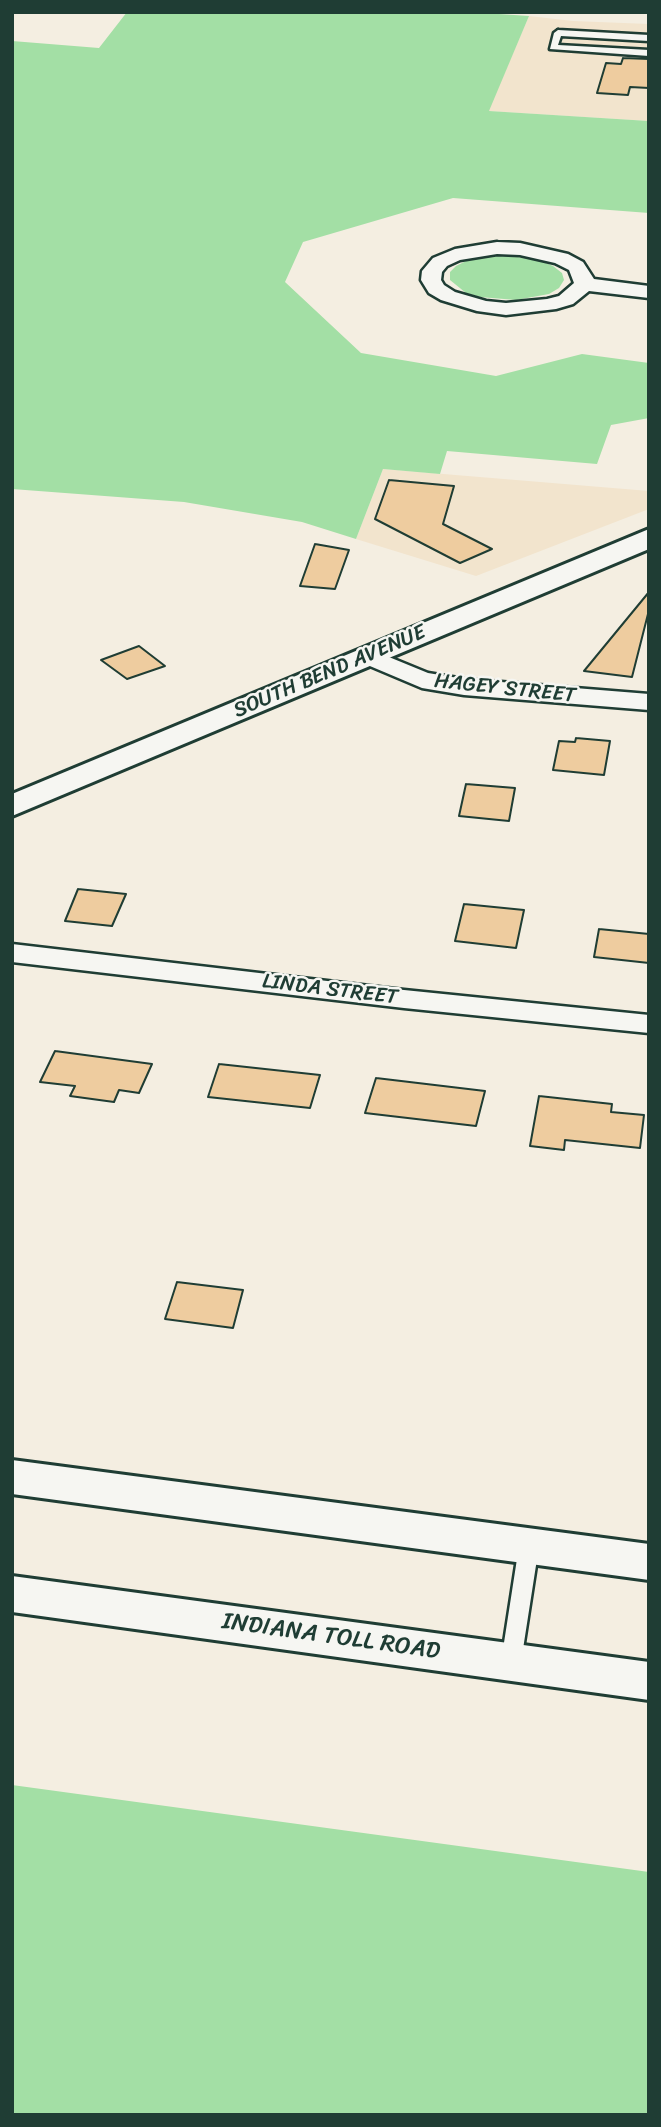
<!DOCTYPE html>
<html>
<head>
<meta charset="utf-8">
<style>
  body { margin:0 }
  #map { position:relative; width:661px; height:2127px; overflow:hidden; background:#f4eee1; font-family:Sriracha,sans-serif }
  canvas { display:block }
  .frame { position:absolute; inset:0; border:14px solid #1f3d34; pointer-events:none }
</style>
</head>
<body>
<div id="map">
<canvas width="661" height="2127"></canvas>
<div class="frame"></div>
</div>
<script>
const ctx = document.querySelector('canvas').getContext('2d');
ctx.lineJoin = 'round';
function paint(path, color) { ctx.fillStyle = color; ctx.fill(path, 'evenodd'); }
const shape = rows => new Path2D(rows.map(r => 'M' + r).join(''));
function trace(path, color, width, dash) { ctx.strokeStyle = color; ctx.lineWidth = width; ctx.lineCap = dash ? 'butt' : 'round'; ctx.setLineDash(dash || []); ctx.stroke(path); }
function write(font, color, halo, rows, align = 'center') {
  ctx.font = font + ' Sriracha,sans-serif'; ctx.lineWidth = 5; ctx.setLineDash([]); ctx.textBaseline = 'middle'; ctx.strokeStyle = halo; ctx.fillStyle = color; for (const [text, x, y, turn = 0] of rows) {
    ctx.save(); ctx.translate(x, y); ctx.rotate((+turn || 0) * Math.PI / 180); ctx.textAlign = isNaN(turn) ? turn : align; if (halo) ctx.strokeText(text, 0, 0); ctx.fillText(text, 0, 0); ctx.restore();
  }
}
const built = shape([
  [529,16,573,21,649,24,649,121,488,111],
  [383,469,649,491,649,509,476,576,356,539]
]);
const green = shape([
  [127,12,469,12,529,16,489,111,649,121,649,213,453,198,303,242,285,282,361,353,496,376,582,354,649,363,649,418,611,425,597,464,447,451,440,474,383,469,356,539,302,522,184,502,12,489,12,41,99,48],
  [503,255,539,260,553,266,562,273,564,280,559,288,549,294,516,300,480,297,466,293,450,280,450,272,456,266,468,260],
  [12,1785,649,1872,649,2115,12,2115]
]);
const building = shape([
  [623,58,649,59,649,88,630,87,628,95,597,93,606,63,621,64,623,58],
  [389,480,454,486,443,524,492,549,460,563,375,519,389,480],
  [315,544,349,550,335,589,300,586,315,544],
  [649,592,649,610,632,677,584,671,649,592],
  [139,646,165,666,127,679,101,660,139,646],
  [576,738,610,741,604,775,553,770,559,741,575,742,576,738],
  [466,784,515,788,509,821,459,816,466,784],
  [78,889,126,894,112,926,65,921,78,889],
  [464,904,524,910,516,948,455,941,464,904],
  [599,929,649,934,649,963,594,957,599,929],
  [55,1051,152,1064,139,1093,119,1090,114,1102,70,1096,75,1086,40,1082,55,1051],
  [219,1064,320,1075,310,1108,208,1097,219,1064],
  [376,1078,485,1091,476,1126,365,1113,376,1078],
  [539,1096,612,1104,611,1112,644,1115,640,1148,565,1140,564,1150,530,1146,539,1096],
  [177,1282,243,1290,233,1328,165,1319,177,1282]
]);
const lane = shape([
  [558,30,649,35,649,41,561,36,558,45,649,50,649,56,550,49,554,33,558,30],
  [529,1539,536,1541,539,1546,521,1662,518,1668,511,1670,504,1668,501,1662,519,1546,522,1541,529,1539]
]);
const street = shape([
  [497,242,520,243,568,254,583,262,594,279,649,286,649,298,589,291,573,304,556,309,506,315,477,311,441,300,429,293,421,280,422,271,433,258,455,249,497,242],
  [497,254,520,255,555,263,569,270,574,283,559,296,547,299,506,303,486,301,455,292,444,285,441,280,442,272,447,266,460,260,497,254],
  [367,648,428,673,464,679,649,694,649,710,464,695,422,688,358,661,354,656,358,651,367,648],
  [12,944,404,990,649,1015,649,1033,404,1008,12,962,12,944]
]);
const primary = shape([
  [649,529,649,549,12,816,12,794,649,529]
]);
const highway = shape([
  [12,1460,649,1544,649,1580,12,1494,12,1460],
  [12,1576,649,1662,649,1700,12,1612,12,1576]
]);
const streetNames = [
  ["SOUTH BEND AVENUE",330,672,-23],
  ["HAGEY STREET",505,689,6],
  ["LINDA STREET",330,990,7]
];
const nearStreetnames = [
  ["INDIANA TOLL ROAD",331,1637,8]
];
paint(built, '#f2e4cd');
paint(green, '#a3dfa5');
paint(building, '#eecc9f');
trace(building, '#1f3d34', 2);
trace(lane, '#1f3d34', 5);
trace(street, '#1f3d34', 5);
trace(primary, '#1f3d34', 6);
trace(highway, '#1f3d34', 6);
paint(lane, '#f6f6f2');
paint(street, '#f6f6f2');
paint(primary, '#f6f6f2');
paint(highway, '#f6f6f2');
write('21px', '#1f3d34', '#f6f6f2', streetNames);
write('24px', '#1f3d34', '#f6f6f2', nearStreetnames);
</script>
</body>
</html>
